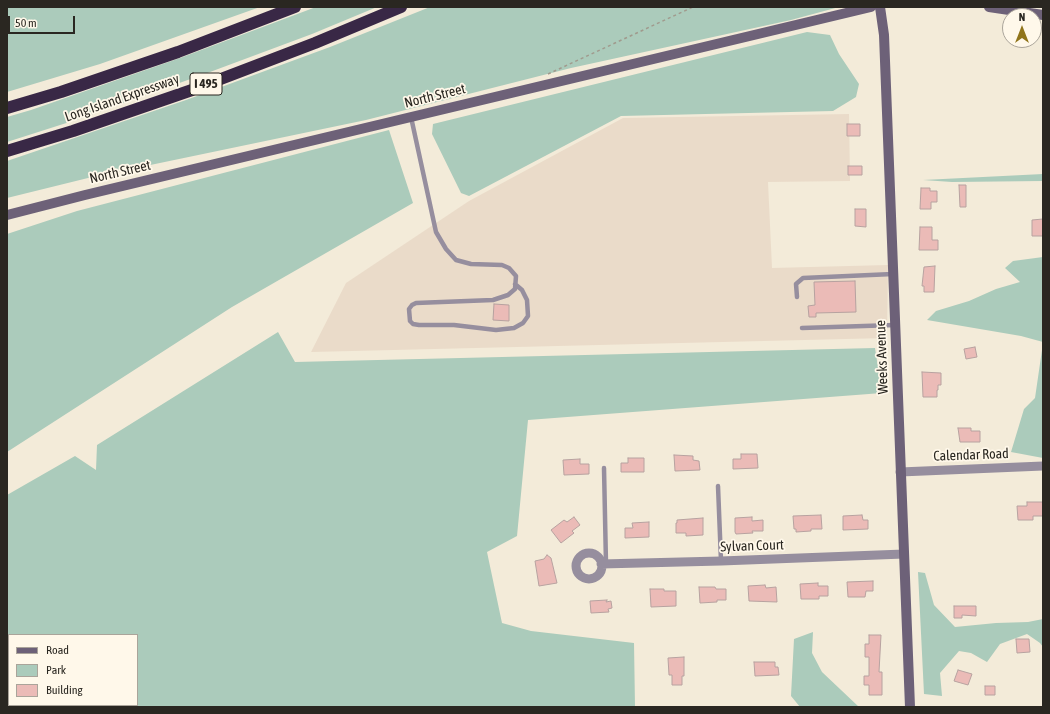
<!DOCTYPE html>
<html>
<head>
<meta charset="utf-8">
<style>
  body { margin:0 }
  #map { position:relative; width:1050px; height:714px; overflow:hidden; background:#f3ebd9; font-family:"Asap Condensed",sans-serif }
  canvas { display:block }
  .frame { position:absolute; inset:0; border:8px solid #2a2721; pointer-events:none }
  .legend { position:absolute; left:8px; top:634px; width:130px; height:72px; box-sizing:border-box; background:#fff8ea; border:1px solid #aaa49a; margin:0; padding:5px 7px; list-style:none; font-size:12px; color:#2a2721 }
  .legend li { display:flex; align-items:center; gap:8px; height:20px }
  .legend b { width:20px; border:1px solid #aaa49a }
  .north { position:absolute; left:1002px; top:8px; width:40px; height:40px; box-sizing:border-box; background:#fff8ea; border:1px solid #aaa49a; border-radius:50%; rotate:0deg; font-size:11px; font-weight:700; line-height:16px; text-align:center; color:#2a2721 }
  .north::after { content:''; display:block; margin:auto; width:14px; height:18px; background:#90741a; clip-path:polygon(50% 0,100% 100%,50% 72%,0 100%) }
  .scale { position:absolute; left:8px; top:16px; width:67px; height:18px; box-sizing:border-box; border:2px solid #2a2721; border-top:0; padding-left:5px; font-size:12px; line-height:14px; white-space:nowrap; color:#2a2721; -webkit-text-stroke:3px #fff8ea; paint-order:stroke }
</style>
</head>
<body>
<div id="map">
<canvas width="1050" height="714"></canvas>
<div class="frame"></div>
<ul class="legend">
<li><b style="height:5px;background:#6d6178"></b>Road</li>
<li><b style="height:11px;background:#abcbbb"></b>Park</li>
<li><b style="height:11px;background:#ebbbb7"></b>Building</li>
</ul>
<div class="north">N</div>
<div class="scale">50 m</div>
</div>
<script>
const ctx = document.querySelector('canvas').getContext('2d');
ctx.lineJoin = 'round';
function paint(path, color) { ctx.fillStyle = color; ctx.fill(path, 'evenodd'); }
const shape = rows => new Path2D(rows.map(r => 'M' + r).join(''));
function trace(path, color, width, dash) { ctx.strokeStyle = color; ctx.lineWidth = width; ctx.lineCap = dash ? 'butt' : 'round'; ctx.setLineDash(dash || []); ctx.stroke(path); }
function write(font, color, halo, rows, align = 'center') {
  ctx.font = font + ' "Asap Condensed",sans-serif'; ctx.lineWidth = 3.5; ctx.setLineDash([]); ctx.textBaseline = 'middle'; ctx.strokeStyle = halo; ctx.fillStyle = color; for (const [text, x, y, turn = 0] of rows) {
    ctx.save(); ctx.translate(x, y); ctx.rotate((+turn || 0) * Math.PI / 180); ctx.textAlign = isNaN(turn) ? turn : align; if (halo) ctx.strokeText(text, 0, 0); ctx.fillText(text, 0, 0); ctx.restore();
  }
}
const industrial = shape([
  [849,114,850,181,768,182,772,268,888,265,887,338,311,352,346,283,469,201,623,118]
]);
const green = shape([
  [7,7,260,7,100,64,7,92],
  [316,7,377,7,312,34,210,72,82,118,7,142,7,117,31,110,180,58],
  [430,7,839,7,791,20,571,68,366,120,88,178,7,198,7,161,186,100,330,47],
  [807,32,830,35,839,54,859,84,856,97,833,111,621,116,469,196,461,193,432,134,433,124],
  [389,130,413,203,232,307,7,452,7,234,77,211],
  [1043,174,1043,181,952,182,923,180],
  [1043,257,1043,342,1021,336,927,320,936,311,969,301,996,289,1020,282,1005,268,1013,261],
  [278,332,295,362,875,348,882,393,528,420,517,536,487,552,502,623,531,631,634,643,635,707,7,707,7,495,75,456,96,470,97,445],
  [9,635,137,635,137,705,9,705],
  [1043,343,1043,458,1011,452,1024,409,1035,398],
  [918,572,925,573,934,605,955,627,996,623,1028,622,1043,619,1043,647,1040,643,1027,634,1000,644,987,662,971,653,959,651,940,673,942,696,924,694],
  [813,632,812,653,822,672,859,707,800,707,791,696,794,639]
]);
const building = shape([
  [847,124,860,124,860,136,847,136,847,124],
  [848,166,862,166,862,175,848,175,848,166],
  [959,185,966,185,966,207,960,207,959,185],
  [921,188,930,188,930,191,937,191,937,202,931,202,931,209,920,209,921,188],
  [855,209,866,209,866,227,855,226,855,209],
  [1043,219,1043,236,1032,236,1032,220,1043,219],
  [920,227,932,227,932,240,938,240,938,250,919,250,920,227],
  [935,266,934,292,924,292,924,286,922,286,924,267,935,266],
  [855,281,856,312,816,313,816,317,809,317,808,306,815,305,814,282,855,281],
  [494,304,509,305,509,321,493,320,494,304],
  [975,347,977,357,966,359,964,349,975,347],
  [922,372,941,373,941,385,938,385,938,390,937,390,937,397,923,397,922,372],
  [958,428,971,428,971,431,980,431,980,442,960,442,958,428],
  [741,454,757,454,758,468,733,469,733,459,741,459,741,454],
  [674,455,693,456,693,460,699,461,700,470,675,471,674,455],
  [628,458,644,458,644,472,621,472,621,463,628,463,628,458],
  [580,459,580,464,589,464,589,474,564,475,563,460,580,459],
  [1027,502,1043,502,1043,516,1033,516,1033,520,1018,520,1017,506,1027,506,1027,502],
  [821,515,822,529,811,529,811,531,796,532,796,529,794,529,793,516,821,515],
  [862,515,863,520,868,520,868,529,843,530,843,516,862,515],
  [574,517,580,525,572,531,574,533,561,543,551,530,564,520,567,522,574,517],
  [752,517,752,521,763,520,763,531,752,531,753,533,736,534,735,532,735,518,752,517],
  [703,518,703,535,686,536,686,533,676,533,676,523,677,523,677,520,703,518],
  [649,522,649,537,625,538,625,528,633,528,632,523,649,522],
  [547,555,551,558,557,583,539,586,535,561,544,559,547,555],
  [873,581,873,591,866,591,865,597,848,597,847,582,873,581],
  [818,583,818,586,828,586,828,596,819,596,819,599,801,599,800,584,818,583],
  [765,585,766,588,776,587,777,602,749,601,748,586,765,585],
  [699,587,715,587,716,589,726,589,726,600,717,600,717,602,700,603,699,587],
  [650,589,664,589,664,591,676,591,676,606,651,607,650,589],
  [607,600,606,602,611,601,612,608,608,609,609,612,591,613,590,601,607,600],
  [954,606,976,606,976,616,962,615,962,618,954,618,954,606],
  [869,635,881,635,879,672,882,672,882,695,869,695,869,685,864,685,864,676,869,676,869,657,865,657,865,644,869,644,869,635],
  [1016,639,1029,639,1030,652,1017,653,1016,639],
  [684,657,684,676,682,676,682,685,672,685,672,675,669,675,668,658,684,657],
  [754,662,775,662,775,667,778,667,779,675,755,676,754,662],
  [958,670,972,674,968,685,954,681,958,670],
  [985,686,995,686,995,695,985,695,985,686]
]);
const path = shape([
  [548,74,693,7]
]);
const lane = shape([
  [411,117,436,232,446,249,456,260,471,264,502,265,509,268,516,276,515,289,508,295,493,300,416,303,412,305,409,309,410,321,413,324,419,325,454,325,496,330,514,328,523,323,528,316,527,300,522,290,515,284],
  [797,297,796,284,803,278,893,274],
  [802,328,895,325],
  [604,468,606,564],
  [718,486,721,561]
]);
const street = shape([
  [900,472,1043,466],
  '576 566a13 13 0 1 1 26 0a13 13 0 1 1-26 0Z',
  [601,564,721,561,904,554]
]);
const secondary = shape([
  [880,7,884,35,910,707],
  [989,7,1043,15],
  [7,215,85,195,871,7]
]);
const highway = shape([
  [7,108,61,92,178,52,295,7],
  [7,151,73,131,192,90,315,43,401,7]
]);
const shields = [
  [206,84,32]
];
const shieldNames = [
  ["I 495",206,84]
];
const streetNames = [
  ["North Street",435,96,-14],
  ["Long Island Expressway",122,98,-19],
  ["North Street",120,172,-13],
  ["Weeks Avenue",882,357,-92],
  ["Calendar Road",971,455,-2],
  ["Sylvan Court",752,546,-2]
];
paint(industrial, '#eadbc9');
paint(green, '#abcbbb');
paint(building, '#ebbbb7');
trace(building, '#b7a2a0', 1);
trace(path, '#a09a8d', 1.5, [3, 3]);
trace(lane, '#968e9e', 4.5);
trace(street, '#968e9e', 9);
trace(secondary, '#6d6178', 10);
trace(highway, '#392846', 12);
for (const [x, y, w] of shields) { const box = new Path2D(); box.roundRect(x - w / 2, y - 11, w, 22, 3); ctx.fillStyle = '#fff8ea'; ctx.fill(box); trace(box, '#2a2721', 1); }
write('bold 13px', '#2a2721', null, shieldNames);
write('14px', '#2a2721', '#fff8ea', streetNames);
</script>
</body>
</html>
